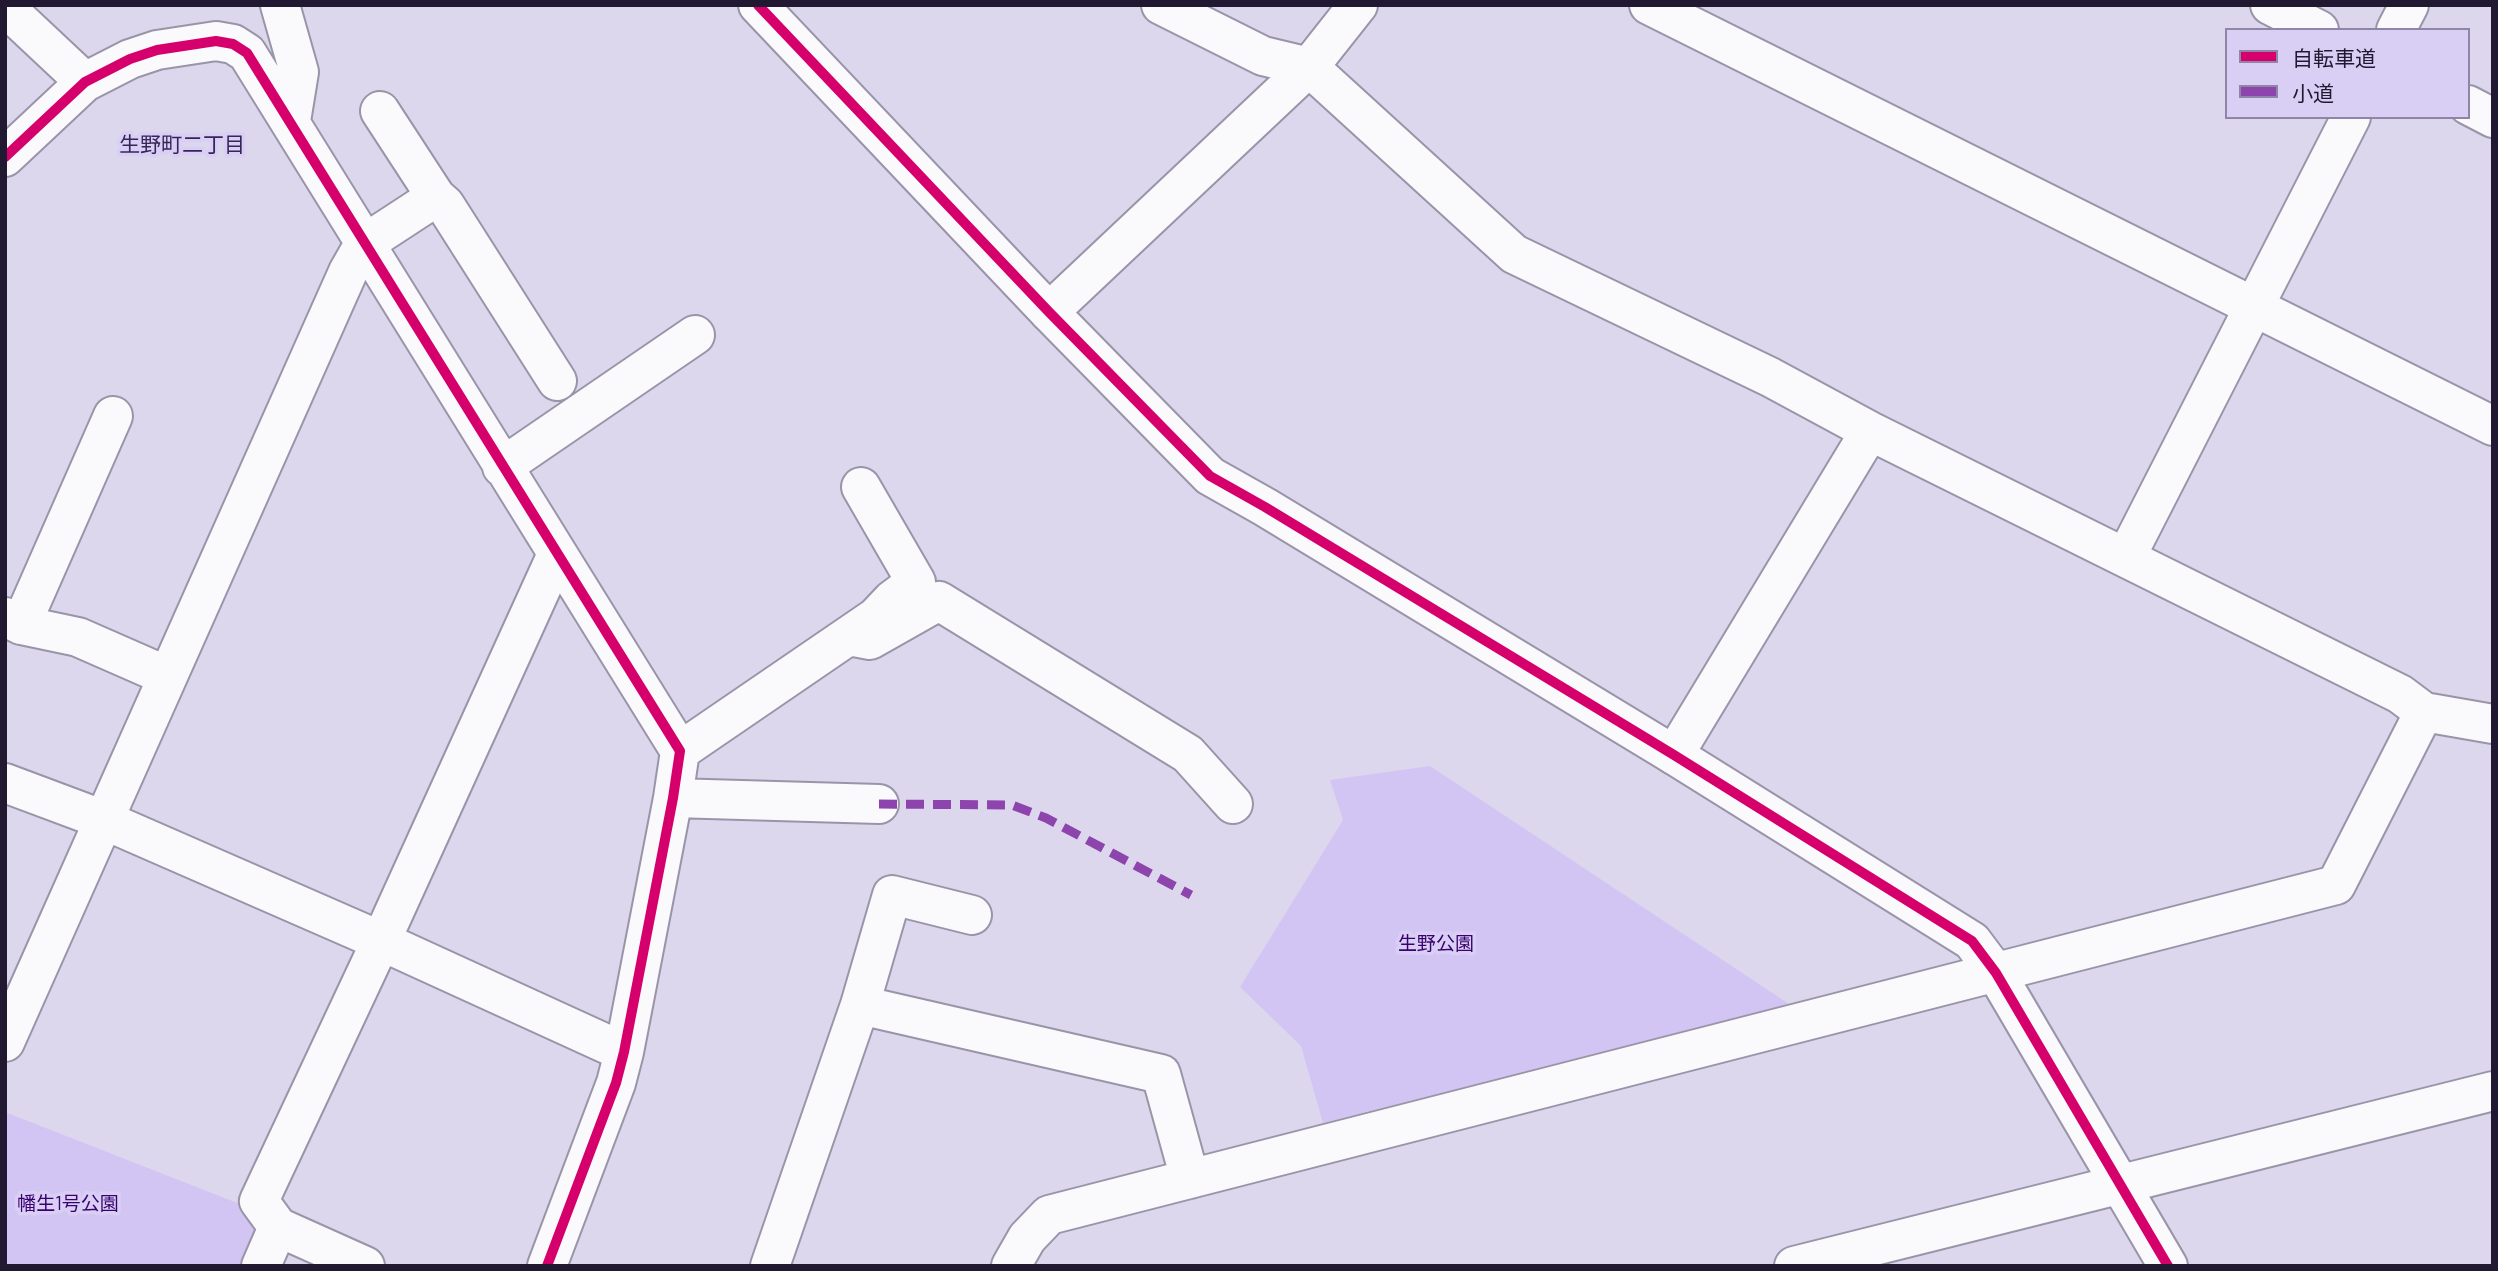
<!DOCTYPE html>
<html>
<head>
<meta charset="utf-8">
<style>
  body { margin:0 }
  #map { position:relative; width:2498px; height:1271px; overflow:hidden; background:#ddd7ed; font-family:Barlow,"Noto Sans JP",sans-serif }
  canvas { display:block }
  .frame { position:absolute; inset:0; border:7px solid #211931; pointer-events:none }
  .legend { position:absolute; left:2225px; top:28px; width:245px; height:91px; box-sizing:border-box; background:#d9cff5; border:2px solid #8f86a7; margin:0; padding:9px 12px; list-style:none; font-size:21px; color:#211931 }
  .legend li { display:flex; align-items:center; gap:14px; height:35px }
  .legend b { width:35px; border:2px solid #8f86a7 }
</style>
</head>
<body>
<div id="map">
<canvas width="2498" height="1271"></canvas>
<div class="frame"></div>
<ul class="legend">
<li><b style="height:9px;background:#d6006c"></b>自転車道</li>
<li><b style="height:9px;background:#8e44ad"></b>小道</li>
</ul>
</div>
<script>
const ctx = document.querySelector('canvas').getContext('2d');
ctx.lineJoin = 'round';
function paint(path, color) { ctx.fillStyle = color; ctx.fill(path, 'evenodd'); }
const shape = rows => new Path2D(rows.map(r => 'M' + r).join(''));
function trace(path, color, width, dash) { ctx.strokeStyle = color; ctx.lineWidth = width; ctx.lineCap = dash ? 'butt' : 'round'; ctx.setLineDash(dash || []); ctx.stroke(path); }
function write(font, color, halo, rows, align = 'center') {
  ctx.font = font + ' Barlow,"Noto Sans JP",sans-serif'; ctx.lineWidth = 7; ctx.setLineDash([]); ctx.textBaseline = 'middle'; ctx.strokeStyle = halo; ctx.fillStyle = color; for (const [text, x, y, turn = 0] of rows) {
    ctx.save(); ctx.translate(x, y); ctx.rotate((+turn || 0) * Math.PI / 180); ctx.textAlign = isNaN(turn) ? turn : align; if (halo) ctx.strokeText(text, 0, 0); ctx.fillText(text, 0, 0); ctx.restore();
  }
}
const green = shape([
  [1430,766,1789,1004,1323,1123,1301,1046,1240,987,1343,820,1330,780],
  [5,1112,245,1206,262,1236,248,1266,5,1266]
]);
const street = shape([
  [280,5,299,72,291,121],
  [1161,5,1263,56,1309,67,1514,254,1770,377,1870,431,2400,694,2424,712,2493,724],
  [1649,5,2493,426],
  [2270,5,2319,30],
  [5,7,85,82],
  [2396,30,2409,5],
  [2468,105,2493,118],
  [5,157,85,82,130,59,157,50,216,41,233,44,247,53,680,751,673,798,624,1052,616,1083,547,1266],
  [436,197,445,205,557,381],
  [1049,312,1309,67,1358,5],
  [502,467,695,335],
  [2126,557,2351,117],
  [5,617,21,625,78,637,167,676],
  [21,625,113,416],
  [849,636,870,640,939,601,1188,754,1233,804],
  [680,751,876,617,892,600,916,582,861,487],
  [1674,755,1870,431],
  [5,783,104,820,381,941,624,1052],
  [673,798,879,804],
  [860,1005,1161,1074,1190,1179],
  [5,1042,348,272,364,244,436,197,380,111],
  [278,1227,365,1266],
  [261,1266,278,1227,259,1201,381,941,557,554],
  [770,1266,860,1005,892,895,972,915],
  [1011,1266,1027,1238,1049,1215,2336,885,2424,712],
  [1794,1266,2493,1091]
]);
const secondary = shape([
  [758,5,1049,312,1210,476,1265,507,1674,755,1972,941,1996,973,2168,1266]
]);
const quiet = shape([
  [879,804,1012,805,1046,818,1191,895]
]);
const cycleway = shape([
  [758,5,1049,312,1210,476,1265,507,1674,755,1972,941,1996,973,2168,1266],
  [5,157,85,82,130,59,157,50,216,41,233,44,247,53,680,751,673,798,624,1052,616,1083,547,1266]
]);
const parkNames = [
  ["生野公園",1436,944],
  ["幡生1号公園",68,1204]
];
const neighbourhoodNames = [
  ["生野町二丁目",182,145]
];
paint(green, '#d3c5f3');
trace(street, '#9a94a9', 42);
trace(secondary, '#9a94a9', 42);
trace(street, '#faf9fc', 38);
trace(secondary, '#faf9fc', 38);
trace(quiet, '#8e44ad', 9, [18, 9]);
trace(cycleway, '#d6006c', 10);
write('19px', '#39006e', '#d9cff5', parkNames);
write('21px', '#372458', '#d9cff5', neighbourhoodNames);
</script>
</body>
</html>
